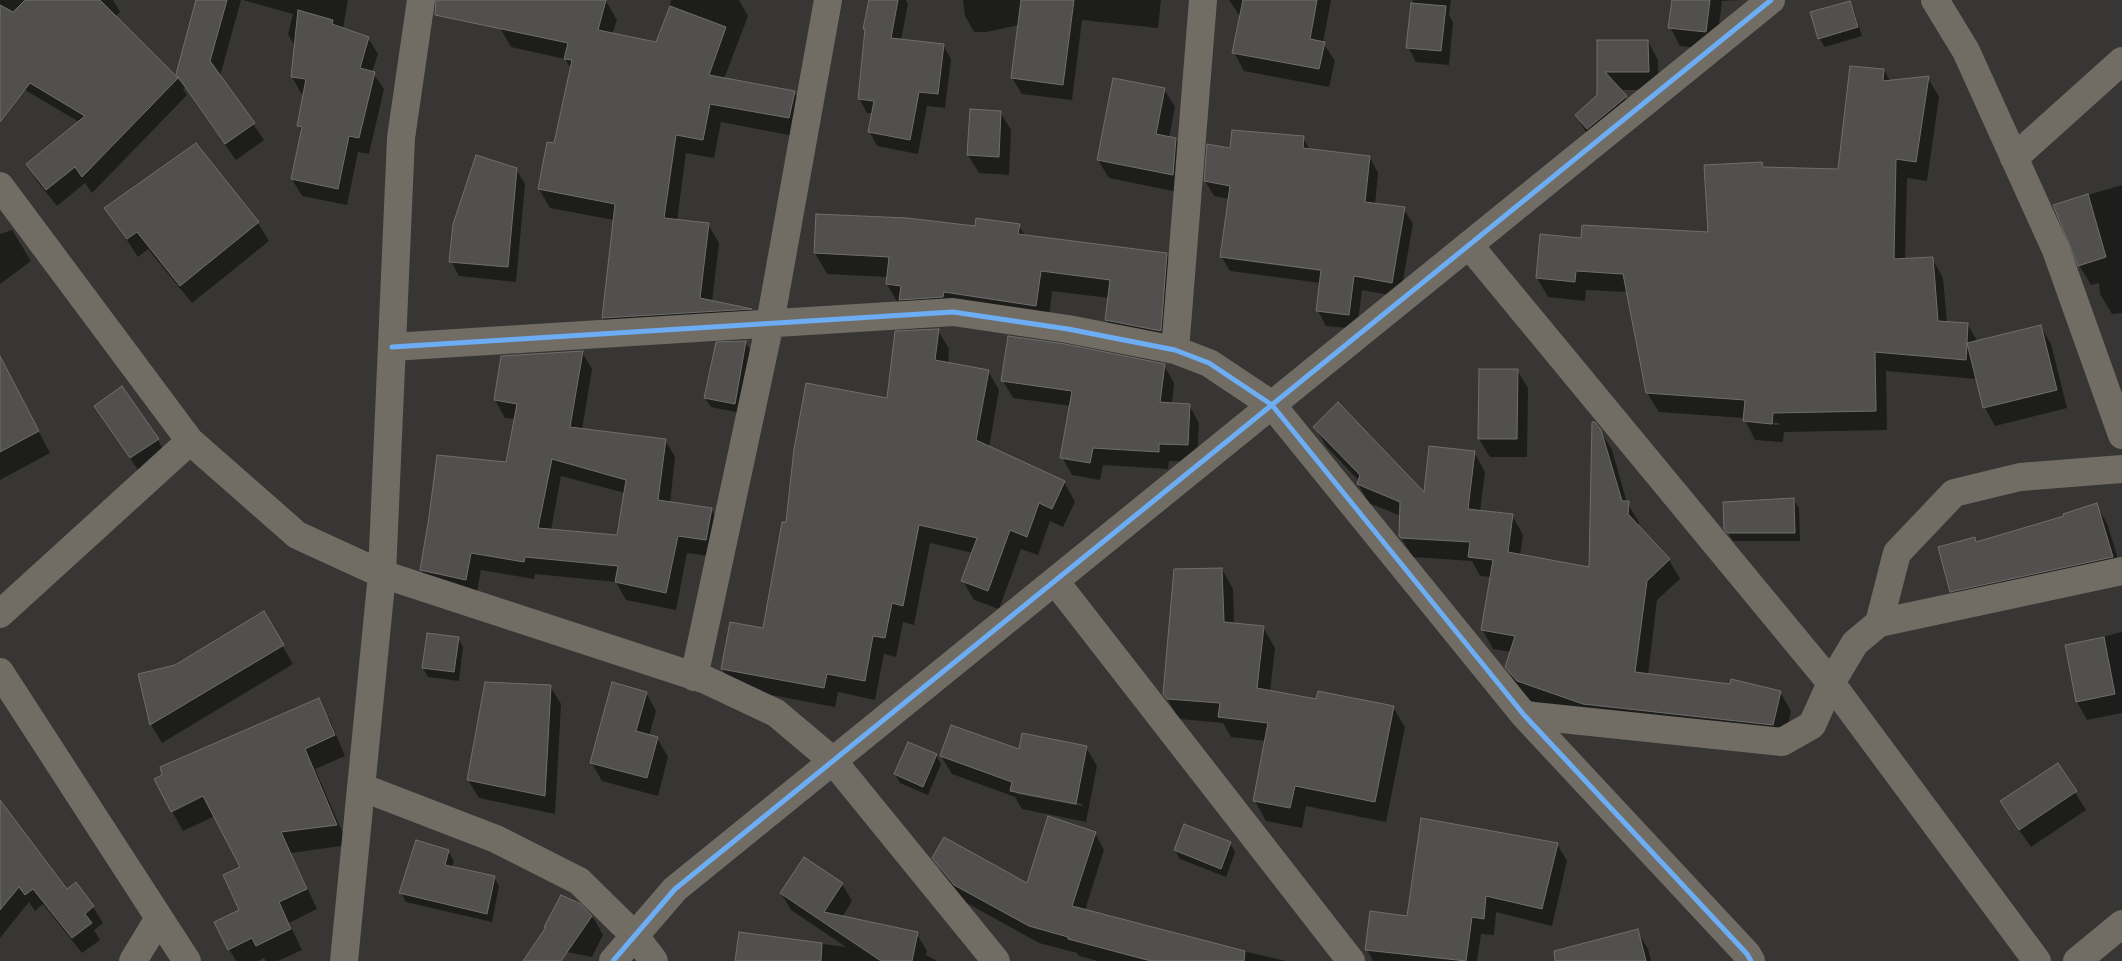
<!DOCTYPE html>
<html>
<head>
<meta charset="utf-8">
<style>
  body { margin:0 }
  canvas { display:block; background:#373635 }
</style>
</head>
<body>
<canvas width="2122" height="961"></canvas>
<script>
const ctx = document.querySelector('canvas').getContext('2d');
ctx.lineJoin = 'round';
function paint(path, color) { ctx.fillStyle = color; ctx.fill(path, 'evenodd'); }
const shape = rows => new Path2D(rows.map(r => 'M' + r).join(''));
function trace(path, color, width, dash) { ctx.strokeStyle = color; ctx.lineWidth = width; ctx.lineCap = dash ? 'butt' : 'round'; ctx.setLineDash(dash || []); ctx.stroke(path); }
const shadow = shape([
  [0,0,113,0,120,12,115,17,181,82,197,0,241,0,220,76,264,140,236,160,185,88,183,89,187,95,92,193,85,183,57,206,37,181,27,164,79,122,20,87,0,57],
  [243,0,348,0,343,29,368,38,378,54,372,72,384,89,369,154,358,152,347,205,302,196,292,179,302,133,299,126,305,94,301,93,292,77,295,47,288,34,293,14],
  [505,0,603,0,606,1,617,20,612,34,657,44,669,11,671,0,739,0,748,16,724,79,794,92,805,111,799,137,721,122,714,158,686,153,677,221,708,224,719,243,712,302,751,310,761,328,614,337,603,318,614,220,550,208,539,189,555,144,571,69,565,59,511,47,500,28],
  [870,0,906,0,908,4,901,40,943,45,951,59,945,108,927,106,918,154,877,146,869,131,872,113,867,113,859,98,866,32,864,29],
  [963,0,1161,0,1158,28,1082,20,1072,100,1022,94,1012,78,1019,25,986,32,974,32,965,16],
  [1229,0,1331,0,1323,43,1335,61,1329,87,1244,71,1234,52,1241,18],
  [1413,0,1451,0,1449,15,1453,22,1449,65,1416,62,1408,47],
  [1673,0,1739,0,1722,1,1716,50,1680,46,1670,27],
  [1849,3,1854,11,1862,36,1825,47,1819,38],
  [1648,41,1658,60,1659,90,1620,90,1637,115,1587,134,1576,115,1598,96,1598,42],
  [1884,70,1890,81,1928,78,1939,97,1927,181,1907,178,1905,260,1932,258,1943,278,1947,323,1968,325,1978,342,2040,326,2051,344,2067,408,1995,426,1985,408,1977,379,1886,371,1887,430,1784,432,1783,442,1755,440,1744,418,1659,412,1647,393,1628,292,1586,290,1585,301,1548,297,1537,278,1582,240,1709,233,1762,163,1765,168,1839,170],
  [1755,421,1779,423,1779,425,1755,423],
  [1164,89,1175,107,1169,138,1176,139,1186,157,1183,193,1109,178,1098,160],
  [1000,112,1011,130,1009,175,979,173,968,155],
  [1303,138,1310,150,1370,158,1378,173,1375,205,1404,209,1413,224,1400,297,1362,290,1357,329,1326,326,1318,311,1321,283,1230,271,1221,256,1229,199,1214,196,1205,181,1231,150],
  [1230,257,1328,270,1327,272,1230,259],
  [516,169,525,184,516,282,459,276,451,261],
  [2122,185,2122,313,2112,314,2100,294,2099,283,2091,285,2079,265,2054,205],
  [106,208,258,223,269,241,192,303,148,249,138,257],
  [1019,225,1025,236,1166,254,1179,275,1172,352,1118,341,1106,320,1109,298,1052,291,1048,327,899,305,887,284,888,277,827,274,815,253,976,227],
  [12,230,31,261,0,284,0,234],
  [938,330,949,349,948,363,988,371,999,390,989,447,1064,482,1075,502,1063,527,1050,521,1038,555,1021,549,999,609,974,600,963,581,973,553,930,543,914,625,903,622,896,657,884,654,875,700,838,692,835,707,734,688,722,669,764,629,787,524,888,400],
  [745,342,751,351,740,413,711,407,705,398],
  [582,352,592,369,582,430,665,440,675,457,670,503,711,509,721,526,716,557,687,553,676,610,626,600,616,582,535,574,534,579,481,570,476,597,431,587,421,570,507,464,515,419,505,418,495,400,502,357],
  [561,476,625,493,619,536,551,530],
  [0,358,50,453,0,480],
  [1164,365,1174,383,1172,404,1189,405,1199,423,1197,462,1169,461,1168,469,1103,465,1100,480,1072,475,1062,457,1071,406,1013,398,1003,381],
  [1517,370,1528,388,1527,457,1490,457,1479,439],
  [95,406,158,440,168,458,142,476],
  [1315,427,1425,494,1474,452,1485,472,1480,511,1512,515,1523,535,1520,556,1591,568,1600,430,1612,450,1627,503,1639,522,1639,527,1669,560,1680,579,1657,600,1648,675,1780,692,1791,711,1784,744,1595,723,1529,700,1518,687,1506,667,1511,652,1493,649,1482,629,1492,577,1480,576,1472,561,1413,557,1400,536,1401,516,1369,503,1358,484,1359,481,1326,446],
  [1793,499,1799,508,1800,541,1733,541,1725,528,1755,502,1755,500],
  [2096,505,2107,523,2122,572,1962,610,1952,591,1974,538,1977,543,2065,517],
  [1222,569,1233,589,1234,624,1263,627,1275,648,1270,692,1317,701,1393,707,1405,727,1386,822,1306,806,1302,828,1266,821,1255,801,1266,741,1231,737,1223,723,1180,719,1176,714,1164,693],
  [263,613,293,664,162,743,151,725,139,675,175,666],
  [2122,632,2122,713,2087,720,2077,702,2066,646],
  [458,638,463,647,459,681,428,677,423,668],
  [550,686,561,704,555,814,479,798,468,780],
  [646,693,656,711,649,736,657,738,668,757,658,796,602,781,591,762],
  [318,700,330,720,345,756,315,769,348,845,291,853,317,909,289,923,302,950,278,961,266,961,264,958,258,961,236,961,229,949,241,910,241,868,215,816,183,831,172,811],
  [1086,747,1097,766,1086,822,1022,809,1015,797,952,774,941,756],
  [1017,791,1082,804,1082,806,1017,794],
  [936,755,941,764,928,795,900,783,895,774],
  [2057,764,2086,810,2031,847,2012,820],
  [0,813,67,891,75,884,93,907,103,923,94,930,100,940,82,953,43,904,35,911,29,902,0,938],
  [1095,833,1104,850,1085,910,1217,945,1286,961,1098,961,1079,956,1077,953,1039,943,965,902,943,875,934,858,1027,885],
  [1230,843,1235,852,1226,877,1180,859,1175,850],
  [1557,844,1567,861,1552,926,1496,912,1494,935,1481,934,1477,961,1373,961,1367,950,1408,917],
  [448,851,454,861,451,868,494,877,499,886,492,922,406,902,401,893],
  [842,884,852,901,842,917,917,934,927,951,926,955,937,961,736,961,740,933,846,947,791,910,781,893],
  [580,906,594,919,603,935,592,957,552,949],
  [1637,931,1648,949,1651,961,1576,961]
]);
const building = shape([
  [25,0,100,0,178,78,82,177,75,167,46,190,26,164,85,116,30,83,0,122,0,5,13,12,25,0],
  [196,0,227,0,210,61,255,123,225,144,176,74,196,0],
  [436,0,606,0,598,30,656,42,670,6,726,27,709,75,795,91,789,118,710,104,703,140,676,135,664,218,709,223,700,298,752,309,602,318,615,204,538,189,547,142,554,143,572,60,564,59,568,43,435,15,436,0],
  [869,0,898,0,891,38,944,44,938,94,919,92,910,140,868,132,874,101,858,99,865,29,863,29,869,0],
  [1021,0,1074,0,1063,85,1011,78,1021,0],
  [1243,0,1317,0,1310,39,1325,42,1319,69,1232,53,1243,0],
  [1672,0,1710,0,1706,32,1668,28,1672,0],
  [1850,1,1858,27,1818,39,1810,12,1850,1],
  [1411,3,1446,6,1441,51,1406,48,1411,3],
  [298,10,333,20,332,24,369,37,360,68,375,72,359,138,349,136,338,189,291,179,302,127,297,126,306,79,291,77,298,10],
  [1597,40,1648,40,1649,72,1605,72,1627,96,1587,129,1575,115,1597,95,1597,40],
  [1850,66,1884,69,1883,81,1929,76,1916,162,1896,159,1894,259,1933,257,1938,321,1968,323,1966,360,1875,352,1876,411,1773,413,1772,424,1743,421,1745,400,1646,393,1623,274,1576,271,1575,282,1536,278,1540,234,1581,238,1582,225,1708,232,1704,165,1762,162,1763,167,1838,169,1850,66],
  [1113,78,1165,88,1156,134,1176,138,1173,175,1097,160,1113,78],
  [970,109,1001,111,999,157,967,155,970,109],
  [1232,130,1304,136,1303,148,1370,156,1365,202,1405,207,1392,283,1354,276,1349,315,1316,311,1321,270,1220,257,1230,186,1204,181,1207,144,1230,148,1232,130],
  [196,143,259,222,180,286,137,232,127,239,104,208,196,143],
  [476,155,517,168,508,267,449,262,453,224,476,155],
  [2088,194,2106,257,2078,266,2053,205,2088,194],
  [816,214,907,218,975,226,976,218,1020,224,1018,234,1167,253,1161,331,1105,320,1110,280,1041,271,1036,306,944,292,943,297,899,300,901,286,886,284,889,257,814,253,816,214],
  [2041,325,2057,390,1983,408,1967,343,2041,325],
  [939,329,935,360,989,370,976,440,1065,481,1052,509,1039,503,1027,537,1010,530,988,591,961,581,977,538,919,525,903,606,892,603,885,638,873,636,865,681,827,674,824,688,721,669,730,622,763,628,782,522,786,522,794,449,806,383,887,398,895,331,939,329],
  [1008,336,1065,344,1165,364,1160,402,1190,404,1188,445,1159,444,1159,452,1093,448,1090,463,1060,458,1072,391,1001,381,1008,336],
  [746,341,735,404,704,398,716,342,746,341],
  [583,351,570,427,666,439,658,500,712,508,706,540,678,536,666,593,615,582,618,566,525,557,524,562,471,553,466,580,420,570,429,517,437,455,506,462,517,404,494,400,501,356,583,351],
  [552,459,626,480,617,535,538,528,552,459],
  [0,356,39,431,0,452,0,356],
  [1479,369,1518,369,1517,439,1478,439,1479,369],
  [122,386,159,439,130,458,94,406,122,386],
  [1338,402,1424,492,1429,446,1475,451,1468,509,1513,514,1508,552,1589,567,1592,422,1595,422,1601,430,1622,501,1629,501,1628,514,1670,559,1647,581,1635,672,1730,684,1731,679,1781,691,1773,725,1583,704,1517,681,1505,667,1515,636,1481,630,1493,560,1468,557,1470,542,1401,538,1399,536,1400,502,1357,484,1360,475,1313,427,1338,402],
  [1794,498,1795,533,1727,533,1724,529,1723,502,1794,498],
  [2097,503,2113,557,1950,592,1938,547,1975,537,1976,542,2064,516,2063,514,2097,503],
  [1222,568,1224,622,1264,626,1257,688,1316,699,1318,691,1394,706,1375,802,1295,786,1290,808,1253,801,1268,723,1218,717,1220,703,1167,699,1163,694,1174,569,1222,568],
  [264,611,284,645,150,725,138,674,175,665,264,611],
  [427,633,459,637,454,672,422,668,427,633],
  [2104,637,2115,694,2076,702,2065,645,2104,637],
  [485,682,551,685,545,796,467,780,485,682],
  [612,682,647,692,636,731,658,737,647,778,590,763,612,682],
  [319,698,335,735,305,749,337,825,281,832,307,889,279,902,291,929,256,946,252,938,228,950,214,922,239,910,223,875,240,867,203,796,171,812,154,779,162,775,160,767,319,698],
  [951,725,1019,749,1022,733,1087,746,1076,804,1010,791,1012,782,940,756,951,725],
  [908,742,937,754,923,787,894,774,908,742],
  [2058,763,2077,791,2019,830,2000,801,2058,763],
  [0,800,67,889,76,882,94,906,85,914,92,923,72,938,33,889,25,895,19,887,0,910,0,800],
  [1048,816,1096,832,1072,906,1245,951,1244,961,1151,961,1068,939,1068,937,1029,926,954,885,932,858,944,837,1027,883,1048,816],
  [1421,818,1558,843,1542,909,1486,896,1484,919,1472,917,1466,961,1365,950,1370,911,1407,916,1421,818],
  [1184,824,1231,842,1221,869,1174,850,1184,824],
  [416,840,449,850,445,865,495,876,487,914,399,893,416,840],
  [804,857,843,883,824,912,918,932,912,961,881,961,780,893,804,857],
  [561,895,581,904,592,916,561,961,523,961,546,927,544,927,561,895],
  [1638,929,1646,961,1555,961,1554,951,1638,929],
  [739,932,822,943,821,961,735,961,739,932]
]);
const minor = shape([
  [1935,0,1966,51,2056,250,2122,435],
  [2014,158,2122,61],
  [0,186,190,441,297,535,382,574,706,680,776,713,833,761,996,961],
  [1469,245,1831,683,2037,961],
  [392,347,953,312,1068,329,1175,350,1209,363,1272,405,1524,715,1747,954,1751,961],
  [1175,350,1203,0],
  [1055,581,1351,961],
  [0,614,190,441],
  [1879,623,1897,553,1954,493,2020,477,2122,469],
  [0,672,187,961],
  [694,677,770,323,828,0],
  [1524,715,1782,742,1812,725,1831,683,1855,643,1879,623,2122,571],
  [361,787,496,839,579,881,635,936,654,961],
  [133,961,159,918],
  [344,961,382,574,401,138,421,0],
  [613,961,675,889,1771,0],
  [2077,961,2122,924]
]);
const cycleway = shape([
  [392,347,953,312,1068,329,1175,350,1209,363,1272,405,1524,715,1747,954,1751,961],
  [613,961,675,889,1771,0]
]);
paint(shadow, '#0007');
paint(building, '#51504f');
trace(building, '#6f6e6d', 1);
trace(minor, '#726d64', 28);
trace(cycleway, '#6dadf4', 5);
</script>
</body>
</html>
